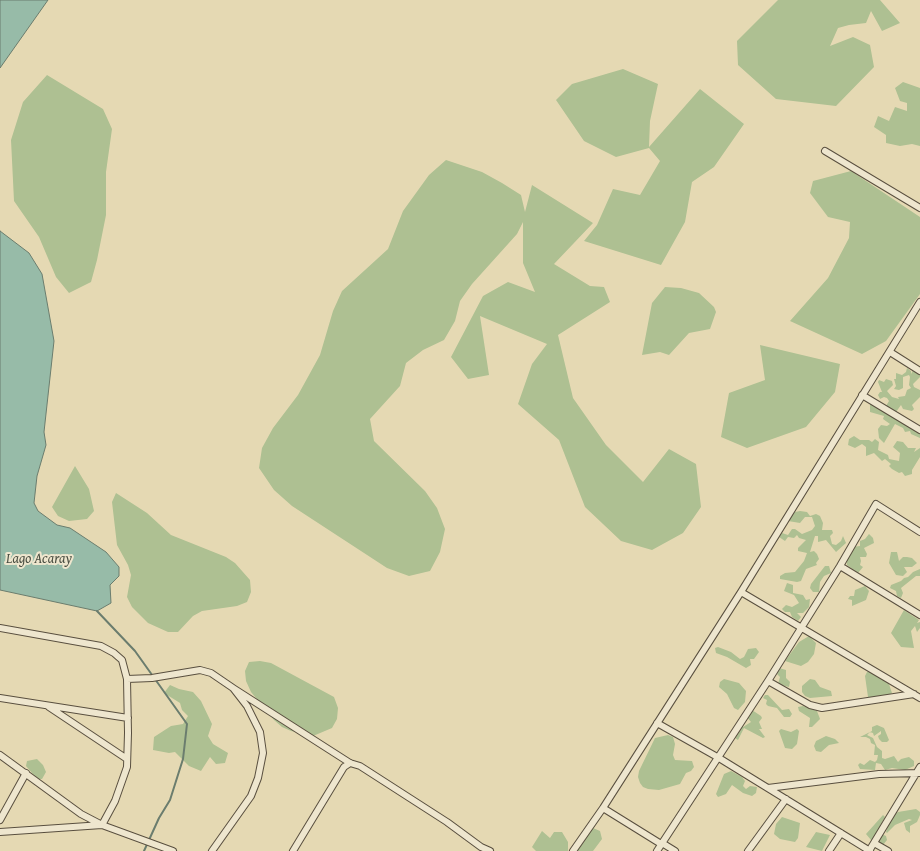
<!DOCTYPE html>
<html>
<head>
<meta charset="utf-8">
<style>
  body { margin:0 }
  canvas { display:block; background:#e5d9b3 }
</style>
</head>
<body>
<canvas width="920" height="851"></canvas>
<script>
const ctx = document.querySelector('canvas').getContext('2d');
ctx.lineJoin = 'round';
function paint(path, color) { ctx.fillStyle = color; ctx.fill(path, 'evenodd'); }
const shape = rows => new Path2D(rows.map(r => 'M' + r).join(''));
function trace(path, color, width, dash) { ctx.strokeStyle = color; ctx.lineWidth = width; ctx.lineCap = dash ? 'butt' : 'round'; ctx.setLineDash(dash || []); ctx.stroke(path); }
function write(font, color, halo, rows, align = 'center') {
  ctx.font = font + ' "Gentium Book Plus",serif'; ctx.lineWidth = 4; ctx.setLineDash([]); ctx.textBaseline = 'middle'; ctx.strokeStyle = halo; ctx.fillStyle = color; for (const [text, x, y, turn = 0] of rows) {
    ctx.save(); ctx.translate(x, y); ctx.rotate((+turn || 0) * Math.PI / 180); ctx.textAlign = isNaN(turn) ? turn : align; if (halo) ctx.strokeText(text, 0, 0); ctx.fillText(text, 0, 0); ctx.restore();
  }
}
const green = shape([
  [778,0,880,0,900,23,882,31,871,11,866,23,849,25,838,28,830,46,853,37,870,45,874,67,836,106,776,99,738,65,737,41],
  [623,69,658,84,650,121,649,147,700,89,744,124,714,167,692,182,685,222,661,265,584,241,597,225,613,189,640,195,660,161,649,148,616,157,584,141,556,100,572,84],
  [47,75,103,109,112,129,106,172,106,215,97,260,91,282,69,293,56,277,39,237,14,201,11,140,23,102],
  [903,82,920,88,920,146,912,144,900,146,886,143,886,135,874,127,878,116,889,121,895,107,907,111,907,103,900,101,895,88],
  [446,160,482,172,502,183,521,195,525,212,532,185,593,223,554,264,590,286,604,287,610,302,558,335,573,398,606,445,643,482,669,449,696,464,701,507,683,533,652,550,621,541,585,507,559,440,518,404,532,364,547,344,480,316,489,375,468,379,451,357,483,296,508,282,535,292,523,263,523,222,517,234,472,284,460,301,455,321,444,340,423,350,406,363,400,386,370,419,374,441,425,491,437,508,445,529,440,552,430,571,409,576,387,568,292,506,274,490,259,468,262,448,273,428,298,395,320,355,333,311,342,291,388,249,403,211,429,175],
  [851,171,920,217,920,294,886,341,862,354,790,321,828,278,849,238,850,222,828,217,810,193,813,181],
  [665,287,681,288,699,293,714,307,716,312,710,329,689,333,669,355,660,352,642,355,652,303],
  [760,345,840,364,835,392,806,427,747,448,721,437,729,393,765,380],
  [907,368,911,371,911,374,913,370,920,373,920,377,913,384,914,387,920,390,920,397,912,405,914,409,912,411,903,409,901,405,896,412,887,409,886,406,889,401,887,398,884,397,880,399,878,395,880,392,882,392,878,382,879,380,884,382,886,379,892,381,893,385,887,391,892,397,899,399,898,397,905,396,907,390,911,388,909,385,910,377,909,375,903,377,903,388,899,390,894,389,896,386,894,379,896,379,896,373,902,375,906,372],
  [870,403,920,432,920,438,911,434,910,431,905,432,903,428,895,424,884,443,879,438,878,429,881,425,887,426,890,424,883,419,884,416,870,412],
  [854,436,860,440,869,440,872,442,875,439,879,442,878,450,888,455,889,459,899,461,900,453,893,447,897,441,903,442,908,448,916,448,914,452,920,448,920,457,912,470,912,474,905,476,902,472,899,473,892,469,889,466,891,464,885,459,882,461,874,453,866,456,866,447,862,444,855,448,848,445,849,439],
  [75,466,89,489,94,511,87,519,69,521,58,516,52,507],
  [116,493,147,513,171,535,226,557,235,563,250,580,251,592,247,602,237,606,202,611,193,616,178,632,168,632,148,623,132,607,127,597,131,575,128,565,117,545,112,502],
  [800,511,807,512,810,516,816,514,820,516,823,523,822,530,832,530,833,533,830,536,832,544,836,545,841,541,843,536,846,543,836,552,826,540,818,542,818,536,815,536,810,552,814,551,817,554,819,559,816,563,817,565,806,569,801,581,797,582,780,579,780,576,785,573,795,572,804,561,807,553,798,551,798,548,806,540,799,538,797,535,794,538,788,537,785,541,779,537,782,533,788,535,792,529,795,529,802,534,812,530,815,526,812,517,805,517,800,523,788,521,795,512],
  [869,534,873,538,874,543,864,548,867,554,866,557,860,557,861,561,860,565,863,567,858,573,847,565,846,557,852,547,860,546,860,541,865,539],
  [891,552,897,552,899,561,903,557,907,557,912,558,917,563,912,567,904,567,907,572,903,576,896,575,889,563],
  [825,566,829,566,831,573,824,576,820,582,819,592,813,592,810,588,811,584],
  [920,569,920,576,916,576,901,588,903,593,901,598,897,596,896,591,890,588,891,585,901,581,904,578,908,577,913,572],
  [787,583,793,585,793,593,803,595,806,600,810,599,809,607,803,613,797,613,801,617,798,621,792,617,790,612,785,612,782,609,786,605,792,607,799,603,794,595,784,591],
  [865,586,869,591,866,600,852,606,852,600,848,599,850,596,854,596,855,590],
  [904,610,919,620,917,623,920,622,920,628,917,632,915,626,911,631,914,648,901,647,891,633],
  [809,636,816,643,814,654,808,662,801,666,785,661,799,642],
  [718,647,731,652,740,659,744,657,748,649,756,648,759,652,754,659,750,659,751,665,746,668,727,657,716,653,715,648],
  [260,661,271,663,334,697,338,708,337,719,332,728,313,736,291,731,282,727,274,720,251,692,246,681,245,671,249,662],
  [779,668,786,670,786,678,790,682,789,687,778,684,780,677,777,674],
  [872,671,889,684,892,693,882,699,868,697,865,676,867,672],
  [724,679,739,683,746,691,745,702,738,710,734,708,727,694,719,687,720,682],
  [810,679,815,680,820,687,831,691,832,696,810,698,805,696,802,692,802,686],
  [170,685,179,689,193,692,201,701,212,724,208,736,213,744,228,753,225,763,216,764,210,757,201,771,189,766,175,752,169,753,153,750,154,737,171,726,183,724,188,716,182,710,180,703,164,693],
  [765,695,768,695,782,710,789,709,792,714,790,717,784,717,777,708,768,706,766,704,767,700,763,698],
  [803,706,817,711,820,719,812,727,809,727,810,718,799,711,798,707],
  [752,710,761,716,762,718,759,722,762,729,759,729,765,737,763,738,744,728,738,740,735,738,736,736,743,725,743,727,751,722,745,715],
  [877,725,884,728,889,740,887,742,882,742,879,739,878,736,881,734,881,731,874,736,873,733,870,732,867,735,873,738,877,747,882,751,882,758,885,759,894,756,898,762,901,759,909,757,914,761,914,766,905,770,892,768,885,770,881,764,876,763,875,770,860,769,858,765,860,763,864,765,870,760,875,762,877,760,878,755,874,755,875,745,871,743,870,739,866,737,860,737,872,731,872,727],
  [781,729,791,732,797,729,799,731,797,744,792,749,785,748,779,731],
  [668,735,673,737,675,744,673,755,675,760,692,761,694,767,691,771,686,773,680,784,659,790,648,789,643,787,640,783,638,777,639,771,655,738],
  [826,736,835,739,839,743,829,745,821,752,816,751,814,746,816,741],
  [37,759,43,765,46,772,42,779,37,779,26,766,27,761],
  [731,771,742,777,745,781,743,786,746,789,750,786,757,787,756,793,752,796,743,793,732,785,726,794,718,797,716,794,724,774],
  [916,809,920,812,920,815,917,822,910,826,910,833,906,830,904,823,912,820,909,819,895,825,887,833,886,832,891,817,898,812],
  [883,815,885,817,877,832,886,836,887,840,883,845,871,840,866,834],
  [782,817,800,823,798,838,795,842,780,839,774,834,776,824],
  [593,828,600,831,602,839,593,851,571,851],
  [542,831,550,838,554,832,562,832,568,842,568,851,536,851,532,847],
  [816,832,830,835,822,851,806,847]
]);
const water = shape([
  [0,0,48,0,0,68,0,0],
  [0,231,29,253,42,274,54,341,44,432,46,445,37,476,34,503,38,511,57,525,70,528,106,552,119,567,119,576,110,585,111,603,97,611,0,590,0,231]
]);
const stream = shape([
  [97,611,135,651,187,724,183,759,170,800,159,818,144,851]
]);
const street = shape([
  [825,151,920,208],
  [890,352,920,371],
  [862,395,920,430],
  [840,566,920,615],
  [741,592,920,698],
  [0,628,101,646,114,653,122,660,127,679,128,733,127,767,115,801,102,825,0,832],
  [127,679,152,678,200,670,211,673,233,688,247,706,260,732,263,753,258,778,251,796,212,851],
  [768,681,810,705,822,708,914,694],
  [233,688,350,763,360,766,447,822,481,847,490,851],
  [0,698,128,718],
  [49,707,127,759],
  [657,723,719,758,870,851],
  [0,755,81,814,102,825,173,851],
  [768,788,879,774,920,773],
  [603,808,661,844],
  [0,820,26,773],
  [662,843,675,851],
  [874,843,888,851],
  [293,851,344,767,350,763],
  [573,851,603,808,741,592,920,302],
  [657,851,768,681,840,566,876,504,920,532],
  [748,851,786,799],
  [829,851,841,833],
  [869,851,920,767]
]);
const waterNames = [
  ["Lago Acaray",39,559]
];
paint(green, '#aec092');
paint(water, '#97bba8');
trace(water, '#6b7d6e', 1);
trace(stream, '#6b7d6e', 2);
trace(street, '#594f3f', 8);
trace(street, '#eee6ce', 6);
write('italic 14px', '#4b4f43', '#eee6ce', waterNames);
</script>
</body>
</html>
